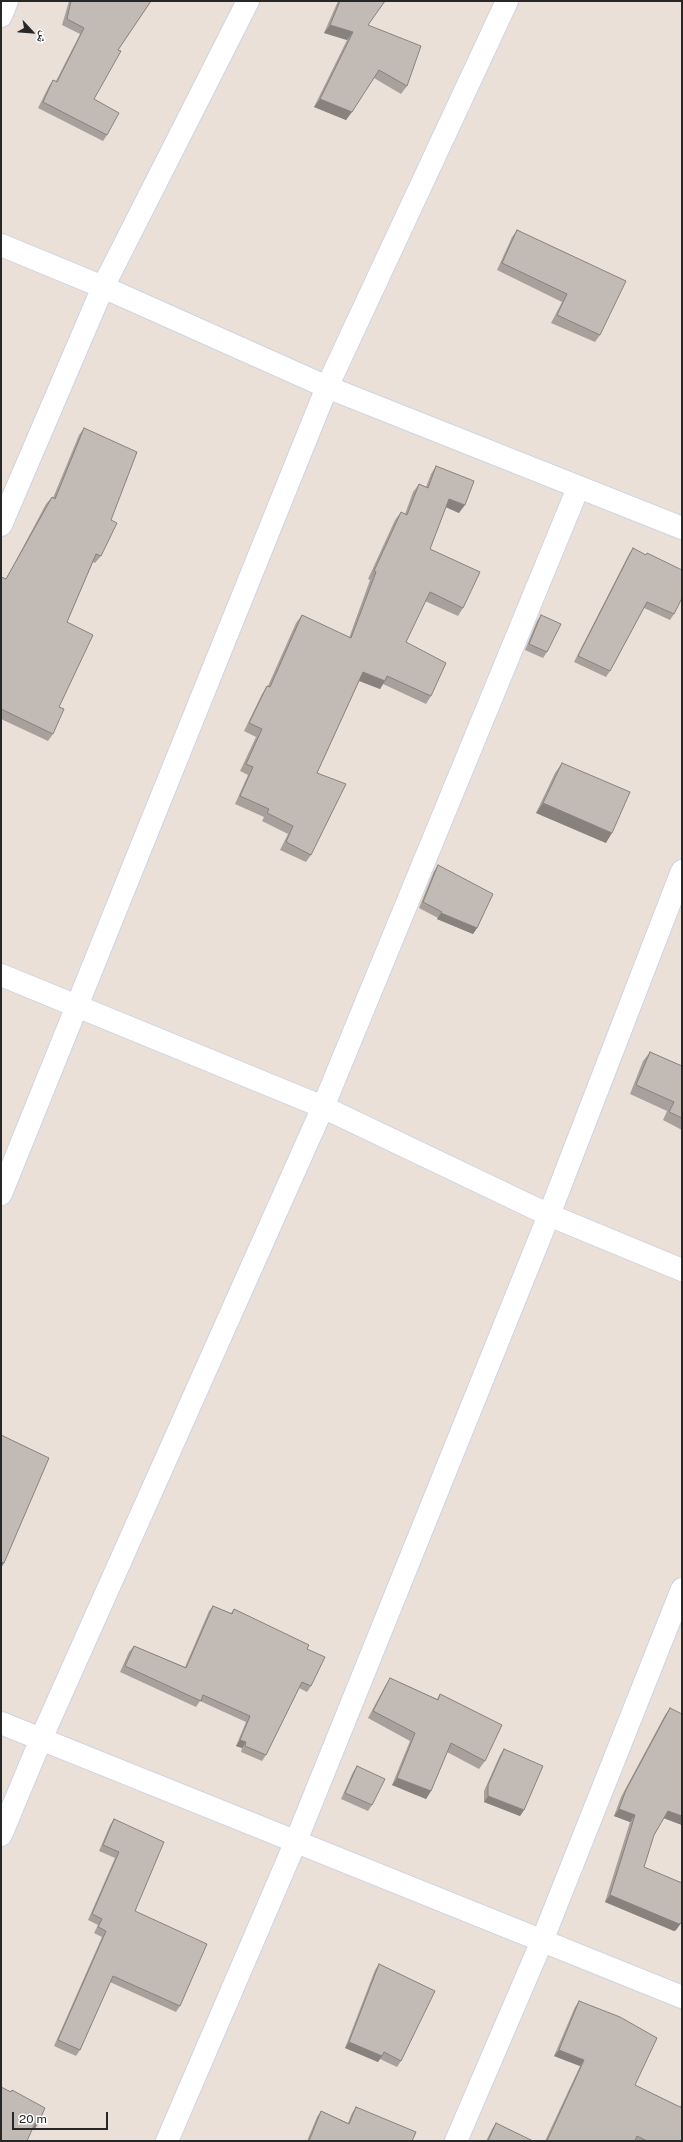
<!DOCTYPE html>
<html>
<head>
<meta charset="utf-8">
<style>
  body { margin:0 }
  #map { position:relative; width:683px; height:2142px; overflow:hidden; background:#eae0d8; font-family:"Public Sans","Noto Naskh Arabic",sans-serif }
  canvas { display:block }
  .frame { position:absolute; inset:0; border:2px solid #272727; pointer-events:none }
  .north { position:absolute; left:12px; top:12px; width:40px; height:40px; -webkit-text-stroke:3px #fff; paint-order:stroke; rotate:116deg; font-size:11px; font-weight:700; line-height:16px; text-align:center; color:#272727 }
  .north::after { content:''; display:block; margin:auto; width:14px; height:18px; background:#272727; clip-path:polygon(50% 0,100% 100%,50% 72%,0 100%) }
  .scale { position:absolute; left:12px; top:2112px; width:96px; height:18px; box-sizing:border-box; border:2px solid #272727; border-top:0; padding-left:5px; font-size:12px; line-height:14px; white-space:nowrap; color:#272727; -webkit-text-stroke:3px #fff; paint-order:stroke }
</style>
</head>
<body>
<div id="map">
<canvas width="683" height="2142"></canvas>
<div class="frame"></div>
<div class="north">ش</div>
<div class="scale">20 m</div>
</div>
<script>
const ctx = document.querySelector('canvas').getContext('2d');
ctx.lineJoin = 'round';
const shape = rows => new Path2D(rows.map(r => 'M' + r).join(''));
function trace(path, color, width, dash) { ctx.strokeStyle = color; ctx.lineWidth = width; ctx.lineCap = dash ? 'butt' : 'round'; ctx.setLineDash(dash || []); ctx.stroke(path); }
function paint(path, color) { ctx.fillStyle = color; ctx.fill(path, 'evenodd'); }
const street = shape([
  [1,16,7,1],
  [1,245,103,287,327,387,682,528],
  [1,525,103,287,248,1],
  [1,975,323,1107,549,1215,682,1270],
  [1,1194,327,387,507,1],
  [1,1723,682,1997],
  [1,1835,41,1739,323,1107,578,488],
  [167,2141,296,1841,549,1215,682,871],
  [456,2141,542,1941,682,1589]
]);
const wall = shape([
  [69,1,151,1,118,50,94,99,107,135,103,141,38,108,49,86,53,80,56,81,80,34,62,25],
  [338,1,385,1,368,25,407,86,401,94,374,78,346,120,314,107,347,40,324,33],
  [517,230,600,335,595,342,551,323,562,302,497,270,512,237],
  [84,428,111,520,101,556,95,563,93,562,67,622,59,707,53,734,48,741,1,719,1,577,6,579,46,504,52,497,53,498,79,435],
  [436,466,459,513,446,507,430,549,463,608,458,616,425,601,406,642,431,696,426,704,383,684,380,689,359,681,317,773,311,855,306,862,280,850,288,834,262,821,264,817,235,804,248,775,240,771,256,737,244,731,262,694,267,686,268,686,296,623,302,615,349,638,370,580,368,579,395,520,401,512,405,514,413,492,419,484,426,487,431,474],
  [633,548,674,614,670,620,644,608,610,671,606,677,574,662,629,554],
  [541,615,547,652,543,658,525,650,537,621],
  [562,763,606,843,536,813,555,773],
  [438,865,477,928,473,934,437,919,438,918,419,908,434,871],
  [650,1052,682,1066,682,1130,663,1120,667,1111,630,1094,643,1061],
  [213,1606,231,1613,234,1609,307,1649,311,1686,307,1692,299,1688,266,1755,262,1761,241,1752,242,1748,236,1746,246,1722,200,1701,196,1707,120,1672,129,1652,134,1646,185,1667,209,1611],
  [390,1678,437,1699,440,1694,485,1761,479,1769,447,1752,431,1791,426,1799,392,1785,410,1741,368,1718,385,1686],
  [670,1708,682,1825,664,1818,654,1835,644,1867,681,1923,676,1930,674,1931,605,1902,630,1822,614,1816,621,1797,665,1715],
  [504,1749,524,1810,520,1816,484,1802,484,1791,500,1755],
  [357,1766,372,1805,368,1811,341,1799,353,1772],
  [114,1819,135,1911,180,2006,176,2012,110,1982,80,2050,76,2056,54,2046,102,1937,94,1933,98,1925,88,1920,115,1858,99,1851,110,1825],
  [379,1964,401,2061,397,2067,380,2059,378,2062,345,2048,375,1970],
  [579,2001,635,2085,680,2107,682,2102,682,2141,545,2141,580,2066,554,2056,575,2007],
  [356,2107,412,2141,307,2141,317,2117,321,2111,348,2123,352,2113],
  [496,2123,533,2141,486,2141,492,2129]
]);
const shadedWall = shape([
  [330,25,353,32,347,40,324,33],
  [320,99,352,112,346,120,314,107],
  [449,499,465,505,459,513,443,506],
  [363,672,385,681,380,689,357,680],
  [543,803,612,833,606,843,536,813],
  [441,913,477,928,473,934,437,919],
  [1,1562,4,1563,1,1568],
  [240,1740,246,1742,242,1748,236,1746],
  [397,1778,431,1791,426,1799,392,1785],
  [488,1796,524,1810,520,1816,484,1802],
  [619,1809,635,1815,630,1822,614,1816],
  [668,1811,682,1816,682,1825,663,1818],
  [610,1895,681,1923,676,1930,674,1931,605,1902],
  [349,2042,382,2056,378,2062,345,2048],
  [559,2050,584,2060,580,2066,554,2056],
  [35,2123,38,2124,34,2130,30,2129]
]);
const building = shape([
  [71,1,151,1,118,50,121,51,94,99,119,113,107,135,43,102,53,80,57,82,84,28,67,19,71,1],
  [340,1,385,1,368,25,421,46,407,86,379,70,352,112,320,99,353,32,330,25,340,1],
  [517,230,626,281,600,335,557,315,567,294,502,263,517,230],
  [84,428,137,452,111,520,117,523,101,556,96,554,67,622,93,635,59,707,64,709,53,734,1,709,1,577,6,579,52,497,55,499,84,428],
  [436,466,474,481,465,505,449,499,430,549,480,572,463,608,430,592,406,642,446,663,431,696,387,676,385,681,363,672,317,773,346,784,311,855,286,842,293,826,267,813,269,809,240,796,253,767,246,764,262,729,249,723,267,686,270,687,302,615,351,638,376,572,374,571,401,512,407,515,419,484,428,488,436,466],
  [633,548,646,555,647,553,682,570,682,598,674,614,647,602,610,671,578,656,633,548],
  [541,615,561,624,547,652,529,644,541,615],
  [562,763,630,792,612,833,543,803,562,763],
  [438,865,493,894,477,928,441,913,442,912,423,902,438,865],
  [650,1052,682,1066,682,1118,669,1112,674,1102,636,1085,650,1052],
  [1,1435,49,1458,4,1563,1,1562,1,1435],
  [213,1606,232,1614,234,1609,309,1645,307,1649,325,1657,311,1686,302,1682,266,1755,245,1746,246,1742,240,1740,250,1716,203,1695,201,1701,125,1666,134,1646,186,1668,213,1606],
  [390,1678,438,1700,440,1694,502,1725,485,1761,451,1743,431,1791,397,1778,415,1733,373,1711,390,1678],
  [670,1708,682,1714,682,1816,668,1811,654,1835,644,1867,682,1883,682,1921,681,1923,679,1924,610,1895,635,1815,619,1809,626,1790,670,1708],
  [504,1749,543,1766,524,1810,488,1796,488,1785,504,1749],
  [357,1766,385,1779,372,1805,345,1793,357,1766],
  [114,1819,164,1842,135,1911,207,1944,180,2006,113,1976,80,2050,58,2040,106,1931,98,1927,102,1919,92,1914,119,1852,103,1845,114,1819],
  [379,1964,435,1991,401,2061,384,2052,382,2056,349,2042,379,1964],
  [579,2001,620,2017,657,2038,635,2085,682,2108,682,2106,682,2141,647,2141,637,2136,635,2141,547,2141,584,2060,559,2050,579,2001],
  [1,2087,11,2092,12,2090,45,2108,38,2124,35,2123,27,2141,1,2141,1,2087],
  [356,2107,416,2132,412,2141,309,2141,321,2111,349,2124,356,2107],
  [496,2123,533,2141,488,2141,496,2123]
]);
trace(street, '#ced4e1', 24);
trace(street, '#fff', 22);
paint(wall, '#a7a09c');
paint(shadedWall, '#88827f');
paint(building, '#c2bab5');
trace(building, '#88827f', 1);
</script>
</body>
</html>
